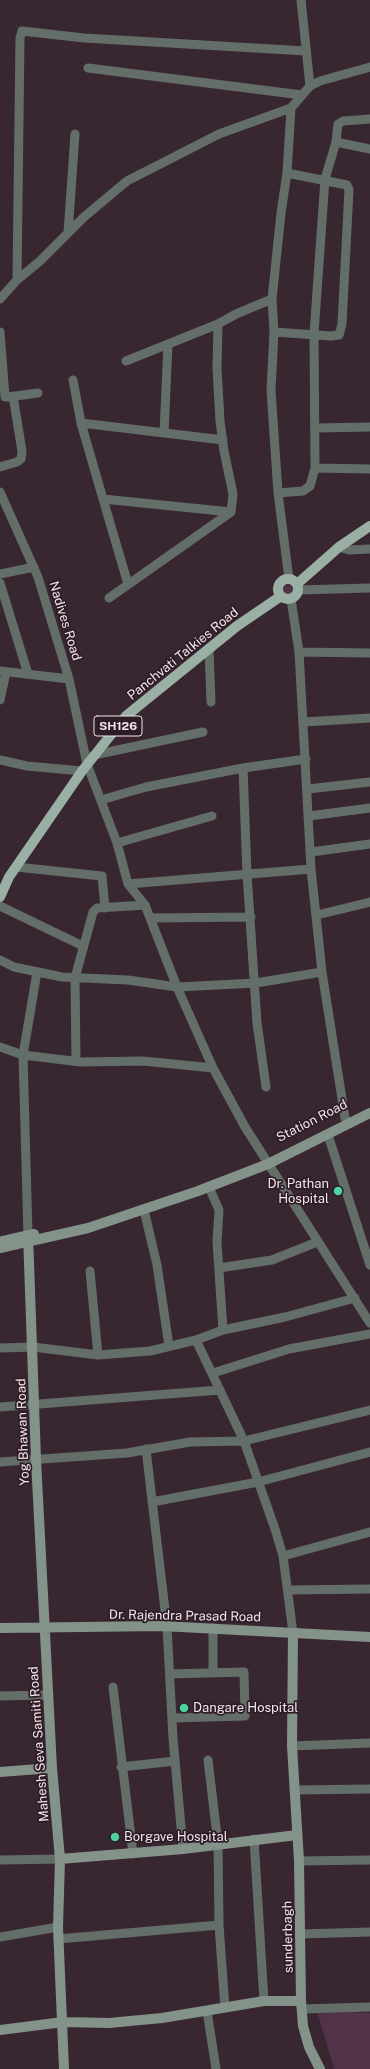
<!DOCTYPE html>
<html>
<head>
<meta charset="utf-8">
<style>
  body { margin:0 }
  canvas { display:block; background:#382631 }
</style>
</head>
<body>
<canvas width="370" height="2069"></canvas>
<script>
const ctx = document.querySelector('canvas').getContext('2d');
ctx.lineJoin = 'round';
function paint(path, color) { ctx.fillStyle = color; ctx.fill(path, 'evenodd'); }
const shape = rows => new Path2D(rows.map(r => 'M' + r).join(''));
function trace(path, color, width, dash) { ctx.strokeStyle = color; ctx.lineWidth = width; ctx.lineCap = dash ? 'butt' : 'round'; ctx.setLineDash(dash || []); ctx.stroke(path); }
function write(font, color, halo, rows, align = 'center') {
  ctx.font = font + ' "Public Sans",sans-serif'; ctx.lineWidth = 3.5; ctx.setLineDash([]); ctx.textBaseline = 'middle'; ctx.strokeStyle = halo; ctx.fillStyle = color; for (const [text, x, y, turn = 0] of rows) {
    ctx.save(); ctx.translate(x, y); ctx.rotate((+turn || 0) * Math.PI / 180); ctx.textAlign = isNaN(turn) ? turn : align; if (halo) ctx.strokeText(text, 0, 0); ctx.fillText(text, 0, 0); ctx.restore();
  }
}
const green = shape([
  '283.5 590a4.5 4.5 0 1 1 9 0a4.5 4.5 0 1 1-9 0Z',
  [317,2011,370,2013,370,2069,334,2069]
]);
const street = shape([
  [301,0,310,86],
  [88,68,302,95],
  [370,119,343,121,338,124,336,142,370,149],
  [68,233,75,134],
  [17,280,20,38,22,31,84,38,306,51],
  [0,299,17,280,40,261,84,217,127,181,219,134,291,108,310,86,320,81,370,67],
  [0,332,5,397],
  [274,332,331,336,339,335,342,324,349,190,347,185,287,173],
  [126,361,218,324,236,314,272,299],
  [73,380,81,423,103,499,231,512,233,494,224,451,220,421,217,368,218,324],
  [8,397,38,393],
  [81,423,223,440],
  [316,428,370,427],
  [164,433,168,344],
  [0,467,17,462,21,459,22,451,13,396],
  [315,468,370,469],
  [0,492,38,577,69,679,87,764,117,843,128,884,145,905,177,987,213,1068,245,1127,370,1323],
  [278,493,303,491,310,486,315,468,314,334,325,179,336,142],
  [103,499,128,584],
  [339,547,349,550,370,549],
  [0,574,34,567],
  [289,579,278,493,271,390,274,332,272,299,281,213,287,173,291,108],
  [0,583,28,674],
  [298,590,370,588],
  [109,598,231,512],
  [291,599,299,652,311,869,322,972,345,1118,348,1124],
  [209,649,211,702],
  [299,652,370,653],
  [0,671,69,679],
  [0,700,6,672],
  [304,722,370,718],
  [94,755,203,732],
  [0,760,27,766,82,771],
  [243,768,306,759],
  [308,789,370,782],
  [101,800,146,787,243,768,247,874,257,1023,266,1087],
  [309,816,370,808],
  [117,843,212,816],
  [311,852,370,844],
  [16,867,102,876,105,908],
  [128,884,311,869],
  [0,906,83,946],
  [317,915,370,902],
  [151,918,251,917],
  [0,960,14,967,62,977,128,980,177,987,256,983,322,972],
  [0,1047,23,1055,81,1062,143,1061,213,1068],
  [76,1061,75,978,93,912,97,908,145,905],
  [328,1135,370,1265],
  [209,1187,219,1210,217,1242,223,1330],
  [144,1210,157,1265,169,1346],
  [28,1235,23,1055,37,972],
  [219,1268,272,1260,317,1242],
  [90,1271,98,1355],
  [196,1340,244,1441,275,1529,283,1556,293,1633],
  [0,1348,33,1347,98,1355,150,1351,196,1340,223,1330,285,1317,355,1298],
  [213,1373,289,1349,370,1334],
  [0,1407,220,1390],
  [146,1449,167,1627,173,1738,183,1849],
  [0,1462,127,1453,190,1442,244,1441,370,1410],
  [152,1502,258,1482,370,1452],
  [283,1556,370,1532],
  [289,1590,370,1589],
  [213,1673,213,1628],
  [170,1674,244,1672,245,1716,172,1718],
  [113,1687,133,1854],
  [0,1696,49,1695],
  [292,1746,370,1743],
  [208,1760,218,1844,219,1925,225,2008],
  [121,1767,175,1761],
  [295,1790,370,1789],
  [254,1839,264,2001],
  [0,1860,60,1859],
  [299,1861,370,1860],
  [301,1934,370,1932],
  [0,1937,58,1927],
  [58,1939,219,1925],
  [302,2009,370,2007],
  [207,2011,216,2069]
]);
const secondary = shape([
  [28,1235,36,1460,52,1768,60,1859,58,1927,64,2069],
  [3,1241,34,1234],
  [0,1248,88,1228,198,1191,268,1164,370,1113],
  [0,1628,162,1626,370,1637],
  [0,1772,52,1768],
  [60,1859,183,1849,297,1835],
  [301,2001,303,2026,309,2047,320,2069],
  [0,2030,63,2022,109,2023,162,2018,264,2001,301,2001,299,1861,292,1746,293,1633]
]);
const primary = shape([
  '278 589a10 10 0 1 1 20 0a10 10 0 1 1-20 0Z',
  [297,584,339,547,370,526],
  [0,897,9,877,82,771,126,716,237,626,281,596]
]);
const markers = [
  [338,1191,5,"#4cd39b"],
  [184,1708,5,"#4cd39b"],
  [115,1837,5,"#4cd39b"]
];
const shields = [
  [118,726,48]
];
const shieldNames = [
  ["SH126",118,726]
];
const streetNames = [
  ["Nadives Road",65,621,73],
  ["Panchvati Talkies Road",183,654,-39],
  ["Station Road",312,1121,-27],
  ["Yog Bhawan Road",23,1432,-92],
  ["Dr. Rajendra Prasad Road",185,1616,1],
  ["Mahesh Seva Samiti Road",39,1744,-94],
  ["sunderbagh",288,1937,-91]
];
const poiNames = [
  ["Dr. Pathan",329,1184,"right"],
  ["Hospital",329,1199,"right"],
  ["Dangare Hospital",193,1708],
  ["Borgave Hospital",124,1837]
];
paint(green, '#513247');
trace(street, '#646e69', 9);
trace(secondary, '#83938a', 10);
trace(primary, '#9bb0a4', 10);
for (const [x, y, r, color] of markers) { const dot = new Path2D(); dot.arc(x, y, r, 0, 2 * Math.PI); ctx.fillStyle = color; ctx.fill(dot); trace(dot, '#2e1c27', 1.5); }
for (const [x, y, w] of shields) { const box = new Path2D(); box.roundRect(x - w / 2, y - 10, w, 20, 3); ctx.fillStyle = '#2e1c27'; ctx.fill(box); trace(box, '#f1e5ec', 1); }
write('bold 12px', '#f1e5ec', null, shieldNames);
write('13px', '#f1e5ec', '#2e1c27', streetNames);
write('13px', '#f1e5ec', '#2e1c27', poiNames, 'left');
</script>
</body>
</html>
